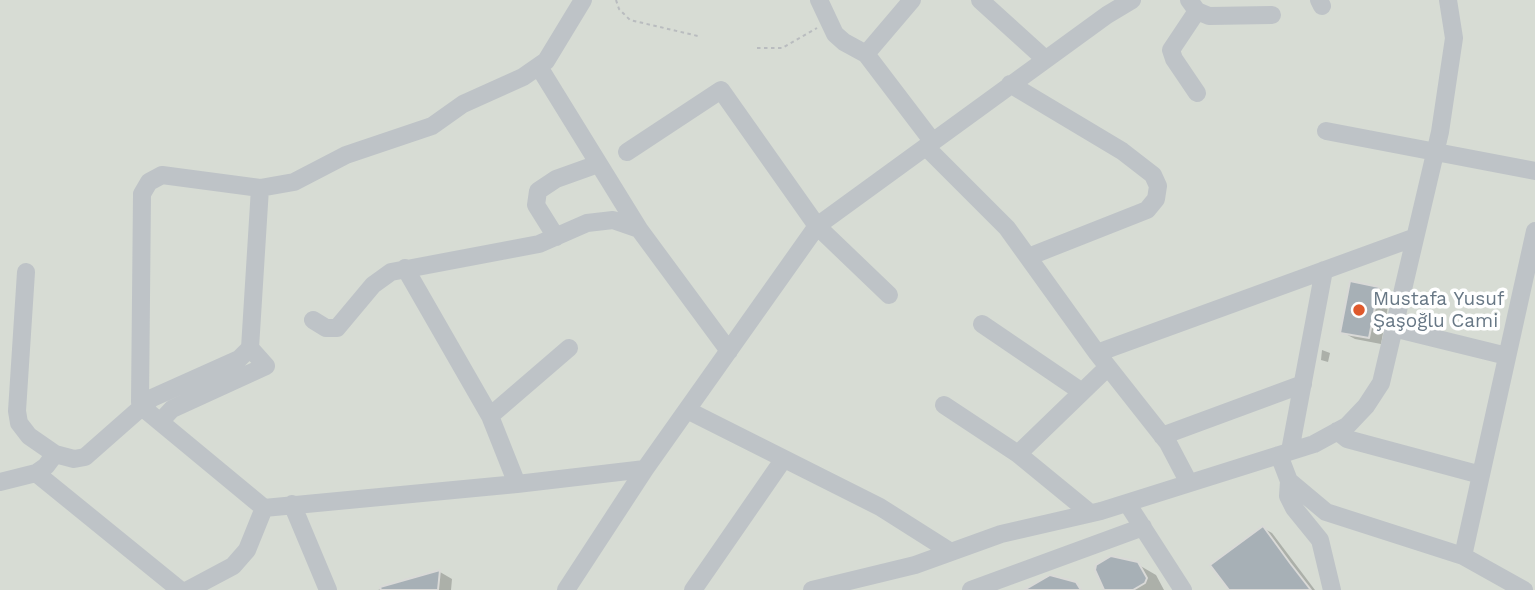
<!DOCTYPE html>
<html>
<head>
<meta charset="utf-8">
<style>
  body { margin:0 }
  canvas { display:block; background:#f7f7f4 }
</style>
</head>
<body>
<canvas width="1535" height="590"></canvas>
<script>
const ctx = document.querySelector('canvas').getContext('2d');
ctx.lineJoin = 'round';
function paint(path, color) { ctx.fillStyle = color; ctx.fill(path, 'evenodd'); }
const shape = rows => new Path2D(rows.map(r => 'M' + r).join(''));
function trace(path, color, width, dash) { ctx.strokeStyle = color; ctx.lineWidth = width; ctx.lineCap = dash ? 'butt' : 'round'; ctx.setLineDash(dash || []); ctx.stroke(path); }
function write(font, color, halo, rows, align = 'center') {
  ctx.font = font + ' "Work Sans",sans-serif'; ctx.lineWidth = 7; ctx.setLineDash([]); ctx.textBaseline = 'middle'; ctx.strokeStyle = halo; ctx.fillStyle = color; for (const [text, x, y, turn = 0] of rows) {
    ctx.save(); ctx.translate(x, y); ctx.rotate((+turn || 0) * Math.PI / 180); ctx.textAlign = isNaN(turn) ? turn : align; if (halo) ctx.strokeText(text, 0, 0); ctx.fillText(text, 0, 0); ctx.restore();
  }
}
const green = shape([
  [0,0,1535,0,1535,590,0,590]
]);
const shadow = shape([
  [1378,288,1390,295,1381,344,1355,339,1342,332],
  [1322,350,1330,353,1328,362,1321,360],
  [1263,528,1272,533,1315,590,1231,590],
  [1137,564,1156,575,1164,590,1105,590],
  [440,572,452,579,451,590,378,590]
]);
const building = shape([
  [1350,281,1379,287,1369,338,1340,333,1350,281],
  [1263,526,1290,563,1311,590,1229,590,1210,565,1263,526],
  [1111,556,1138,562,1147,578,1145,583,1133,590,1104,590,1095,570,1096,565,1111,556],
  [440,570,438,590,381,590,380,587,440,570],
  [1050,575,1076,582,1081,590,1024,590,1050,575]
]);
const path = shape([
  [616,0,619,9,630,20,698,36],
  [757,48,782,48,817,28]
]);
const minor = shape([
  [583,0,546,61,523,77,463,104,432,126,346,155,294,182,260,188,162,175,149,182,142,194,140,402,142,407,264,508,517,484,645,469],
  [819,0,835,34,844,42,866,54,933,142],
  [980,0,1045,59],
  [1189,0,1197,11,1209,16,1272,15],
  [1319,0,1322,6],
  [1197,11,1171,50,1174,59,1197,93],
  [866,54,912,0],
  [539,67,639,229],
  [1010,84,1122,151,1153,175,1158,186,1156,199,1147,210,1028,257],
  [1326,131,1535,171],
  [926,147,1007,228,1097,353,1168,443,1189,483],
  [627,152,721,90,817,226,889,295],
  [556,237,536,205,538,191,556,179,598,164],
  [405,268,490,416,517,484],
  [26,272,17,411,19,423,29,436,55,454,74,459,85,457,152,398,239,359,250,348,260,188],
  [313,320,326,328,337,328,373,285,391,272,539,244,587,223,613,220,639,229,729,351],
  [982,324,1082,392],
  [1393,328,1507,356],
  [1097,353,1413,238],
  [944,405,1018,454],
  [687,410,880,507,951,552],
  [490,416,569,348],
  [160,422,172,409,266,366,250,348],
  [1337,431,1347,439,1481,475],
  [1162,436,1303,384],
  [1290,451,1324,270],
  [1279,455,1289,481,1288,496,1294,508,1320,540,1332,590],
  [36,473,180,590],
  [1289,481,1326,512,1463,556,1524,590],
  [0,482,36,473,46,466,55,454],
  [1127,503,1183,590],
  [292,504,328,590],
  [1090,513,1018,454,1108,367],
  [1463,556,1535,231],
  [188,590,233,566,247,550,264,508],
  [566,590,645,469,817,226,1107,15,1132,0],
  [693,590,783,460],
  [812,590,915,565,1001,534,1101,511,1314,444,1347,426,1366,406,1381,383,1440,132,1454,38,1448,0],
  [971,590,1143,527]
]);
const markers = [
  [1359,310,7,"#df592c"]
];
const poiNames = [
  ["Mustafa Yusuf",1373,299],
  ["Şaşoğlu Cami",1373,321]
];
paint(green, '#d7dcd4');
paint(shadow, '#0003');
paint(building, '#a7b0b6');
trace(building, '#d9d9d7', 2);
trace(path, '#b9bcbf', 2, [3.5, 3.5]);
trace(minor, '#bec3c7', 18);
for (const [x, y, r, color] of markers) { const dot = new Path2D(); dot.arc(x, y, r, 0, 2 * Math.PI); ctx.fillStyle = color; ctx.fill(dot); trace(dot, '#fff', 2.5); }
write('19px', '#677785', '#fff', poiNames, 'left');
</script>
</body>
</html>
